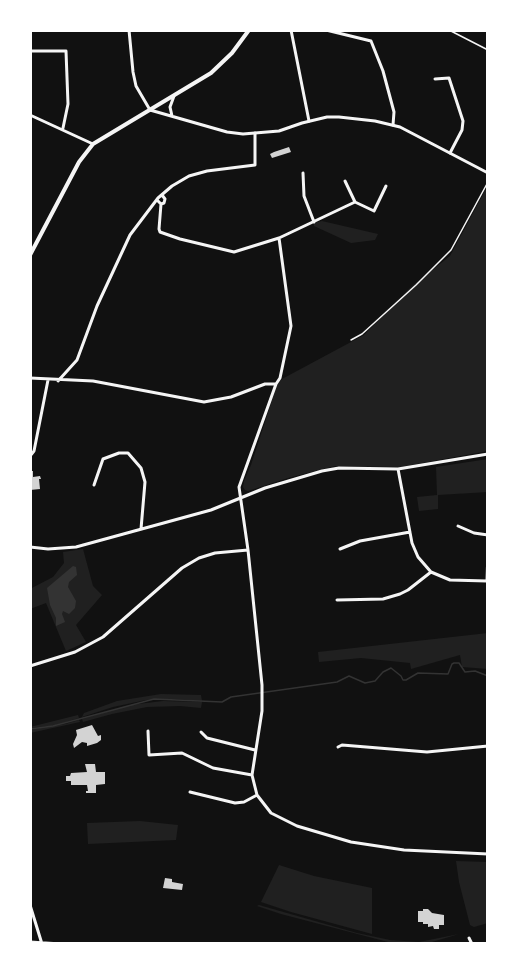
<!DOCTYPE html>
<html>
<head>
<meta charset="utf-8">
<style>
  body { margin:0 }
  #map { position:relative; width:518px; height:974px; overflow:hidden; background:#111; font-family:"DM Sans",sans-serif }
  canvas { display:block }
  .frame { position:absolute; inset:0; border:32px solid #fff; pointer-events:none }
</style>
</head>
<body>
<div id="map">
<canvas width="518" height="974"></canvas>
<div class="frame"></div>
</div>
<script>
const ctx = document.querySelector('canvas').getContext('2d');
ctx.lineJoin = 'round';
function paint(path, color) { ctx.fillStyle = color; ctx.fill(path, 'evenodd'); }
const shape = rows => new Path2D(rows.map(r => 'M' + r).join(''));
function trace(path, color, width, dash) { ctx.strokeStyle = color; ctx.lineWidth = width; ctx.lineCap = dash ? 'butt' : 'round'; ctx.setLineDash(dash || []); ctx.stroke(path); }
const green = shape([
  [488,185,488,451,400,467,335,466,288,478,248,491,245,490,243,487,244,481,251,465,277,385,282,379,364,335,412,286,450,256],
  [322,221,378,234,375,240,351,243,314,226,314,223],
  [488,459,488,492,438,495,438,509,419,511,417,497,437,495,436,467],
  [83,549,93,586,102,595,76,625,86,642,66,651,46,603,30,609,30,589,53,577,64,563,63,552],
  [488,633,488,669,462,667,460,655,411,669,410,663,361,658,319,662,318,652],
  [161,694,201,695,202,701,179,699,146,700,113,707,82,717,84,713,117,701],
  [163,701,202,702,201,708,180,706,147,707,112,714,83,722,82,719,130,705],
  [78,715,79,718,53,726,65,724,79,720,80,722,30,733,30,730,49,726,30,728,30,727],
  [140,821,178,825,176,840,88,844,87,823],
  [456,861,488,862,488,923,474,927,470,925,459,882],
  [279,865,314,876,372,888,372,934,291,912,261,902],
  [259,905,357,933,390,940,419,942,459,934,432,942,409,943,388,942,281,914,257,906]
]);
const water = shape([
  [73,566,76,567,77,575,69,582,68,587,76,601,75,608,69,614,63,611,62,614,65,622,56,626,56,618,50,605,47,588]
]);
const stream = shape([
  [30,729,53,726,154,699,222,702,231,697,337,682,349,676,365,683,375,681,383,672,391,668,401,676,403,680,406,680,418,673,448,674,452,664,454,663,459,663,465,672,475,671,488,676]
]);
const building = shape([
  [289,147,291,152,272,158,270,154,274,152],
  [30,471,33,471,33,477,40,476,41,479,39,479,40,489,30,490],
  [92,725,98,736,101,735,101,740,97,743,87,746,87,743,82,742,74,748,73,744,77,735,76,730],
  [85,764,95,764,96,772,105,772,105,784,96,785,96,793,86,793,86,791,88,791,87,785,71,785,71,781,66,781,66,776,70,776,71,773,87,772],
  [165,878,172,879,172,882,183,884,182,890,163,888],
  [423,909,428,909,432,913,444,915,444,925,439,925,439,929,434,929,433,926,428,927,428,924,423,924,423,922,418,922,418,911,423,911]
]);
const path = shape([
  [449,30,488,50],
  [351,340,362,334,416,285,451,250,488,182]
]);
const minor = shape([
  [129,30,133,72,136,86,150,110],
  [291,30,309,121],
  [326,30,371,41,383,71,394,112,393,125],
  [30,51,66,51,68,104,63,128],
  [435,79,449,78,463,121,462,130,450,153],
  [303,173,304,196,314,222],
  [345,181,355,202],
  [157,200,161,204,164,203,165,199,162,195],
  [161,204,159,229,160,232,180,239,234,252,279,238,355,202,374,211,386,186],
  [279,238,291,326,280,378,276,384,239,487,248,550,262,685,262,711,252,775,257,795,271,813,297,826,351,842,404,850,488,854],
  [30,378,93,381,204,402,231,397,265,384,276,384],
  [58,381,77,360,97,306,130,235,158,198,172,186,189,176,207,171,255,165,255,133],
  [30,456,34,451,48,380],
  [398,469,412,543,418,557,431,572,450,580,487,581,488,550],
  [94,485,103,459,119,453,128,453,141,468,145,482,141,529],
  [458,526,474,533,488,535],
  [30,547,48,549,76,547,211,510,265,488,322,471,339,468,398,469,488,454],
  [340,549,360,541,410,532],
  [337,600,383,599,400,594,408,590,431,572],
  [30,666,75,652,103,637,182,568,199,558,215,553,248,550],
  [148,731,149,755,182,753,213,768,252,775],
  [201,732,207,738,255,750],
  [338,747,342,745,427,752,488,746],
  [190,792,235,803,244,802,257,795],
  [30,905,42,944],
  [469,938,472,944],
  [30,942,61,944]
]);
const tertiary = shape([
  [150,110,227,132,243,134,279,131,302,123,327,117,339,117,375,121,400,127,488,173],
  [30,115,93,144],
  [172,116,170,107,174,96]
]);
const secondary = shape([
  [30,255,79,162,93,144,211,73,232,53,249,30]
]);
paint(green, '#202020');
paint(water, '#333');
trace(stream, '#333', 1.5);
paint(building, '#d3d3d3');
trace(path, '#f5f5f5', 1.5);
trace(minor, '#f5f5f5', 3);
trace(tertiary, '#f5f5f5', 3);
trace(secondary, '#f5f5f5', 4);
</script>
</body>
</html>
